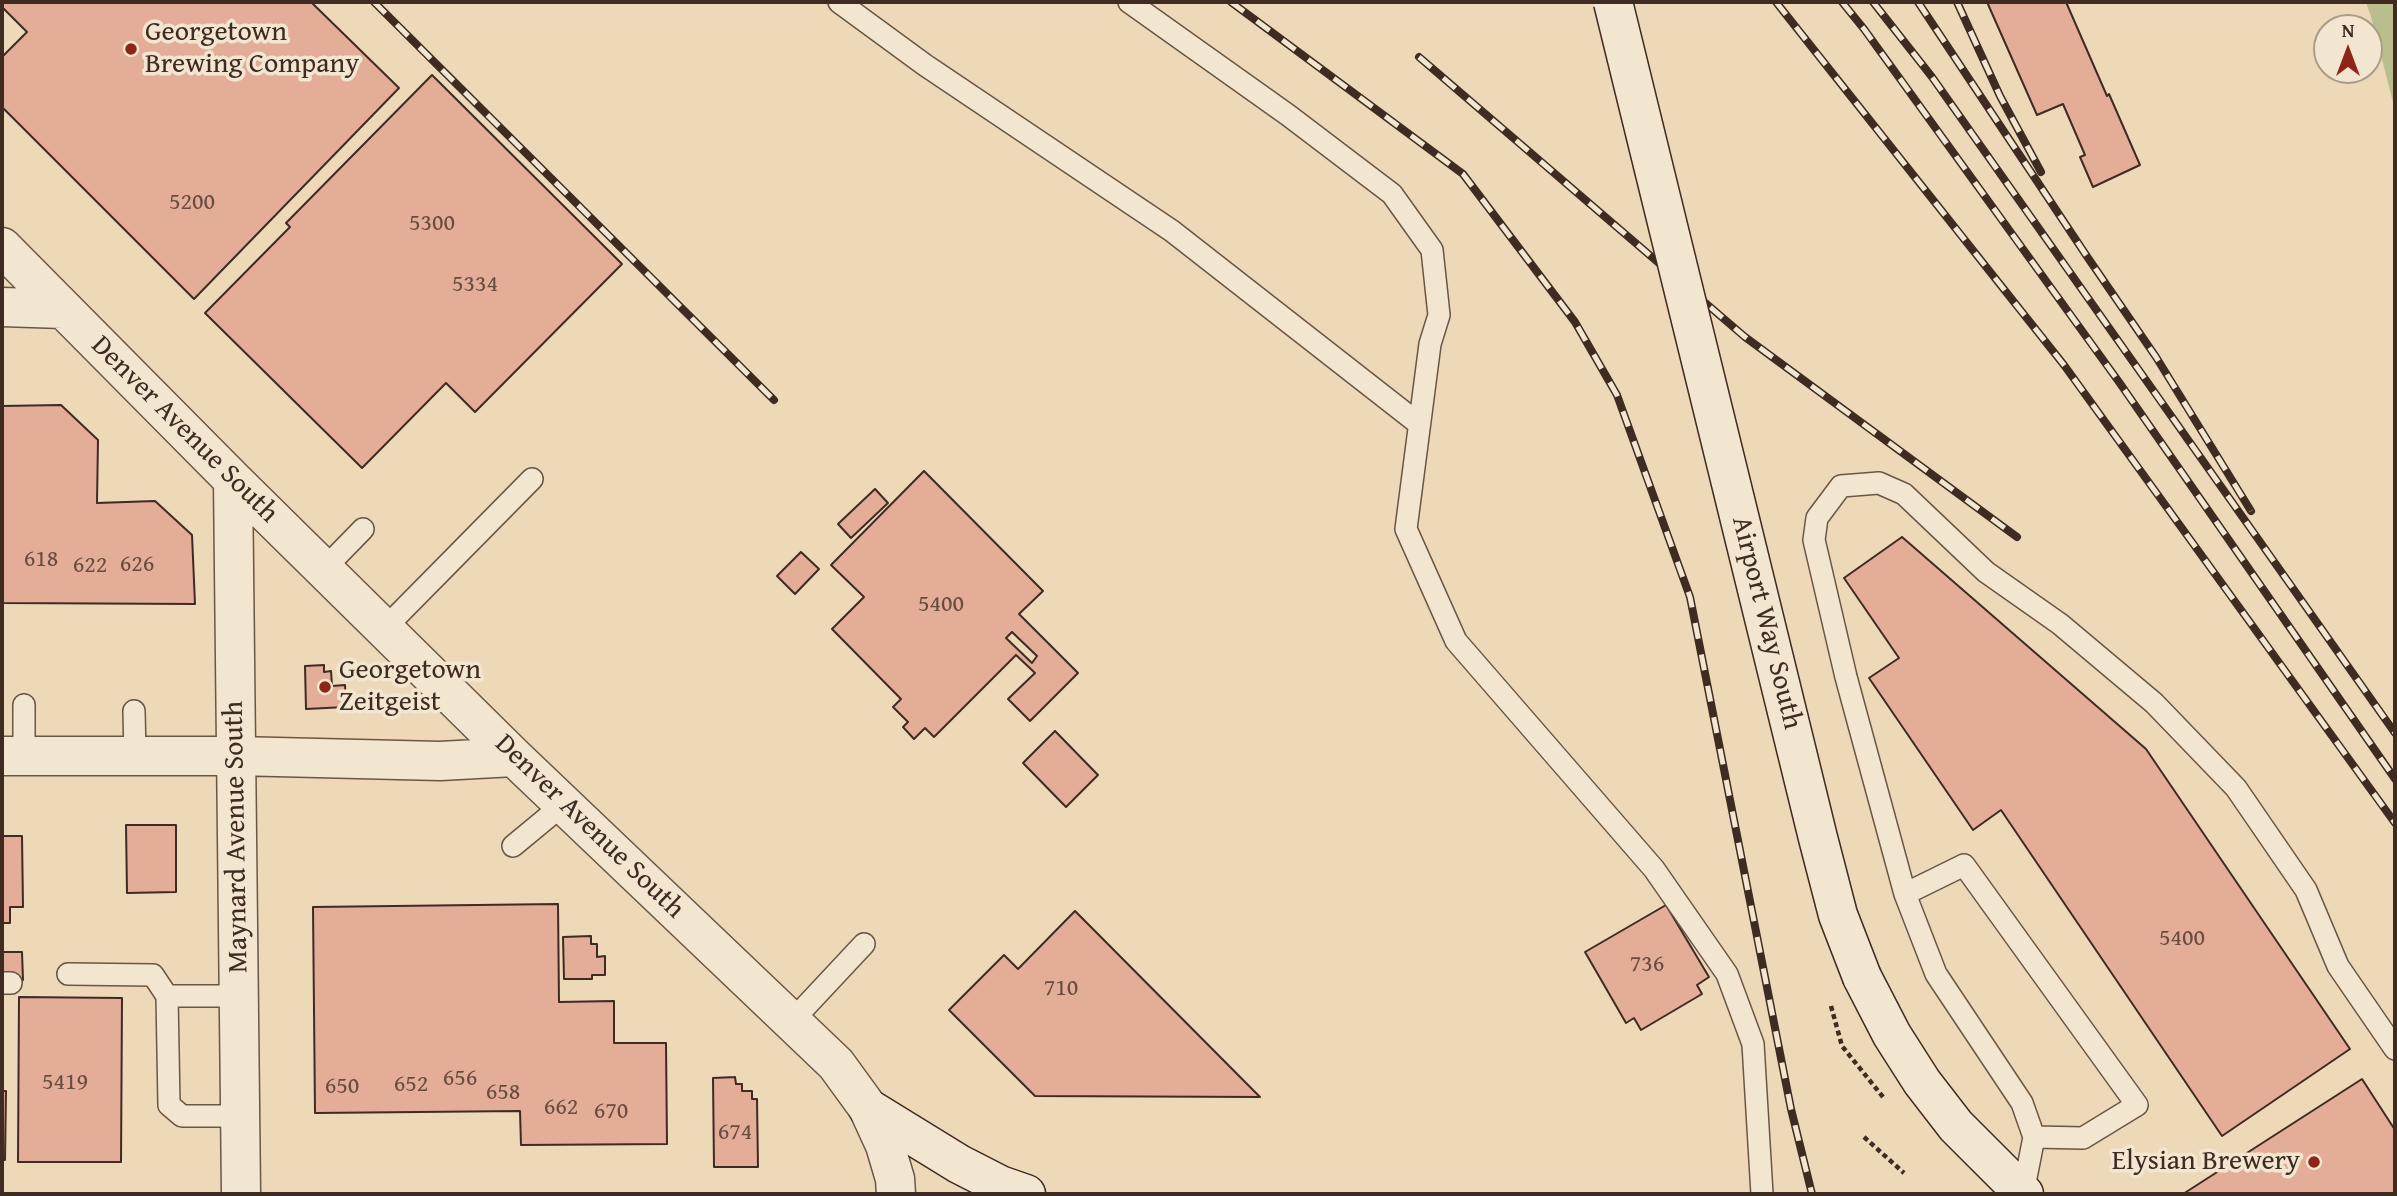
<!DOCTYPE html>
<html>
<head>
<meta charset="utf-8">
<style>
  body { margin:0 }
  #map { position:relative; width:2397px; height:1196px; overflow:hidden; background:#edd8b7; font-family:"Gentium Book Plus",serif }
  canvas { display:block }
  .frame { position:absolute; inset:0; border:4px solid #3f2b21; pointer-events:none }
  .north { position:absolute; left:2313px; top:14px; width:70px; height:70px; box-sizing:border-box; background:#f3e6d0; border:2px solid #ab9b8a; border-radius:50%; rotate:0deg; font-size:19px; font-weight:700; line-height:28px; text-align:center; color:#3f2b21 }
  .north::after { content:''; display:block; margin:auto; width:24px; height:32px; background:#8f2418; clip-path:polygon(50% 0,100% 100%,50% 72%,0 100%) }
</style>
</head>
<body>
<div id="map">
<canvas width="2397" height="1196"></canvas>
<div class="frame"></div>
<div class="north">N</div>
</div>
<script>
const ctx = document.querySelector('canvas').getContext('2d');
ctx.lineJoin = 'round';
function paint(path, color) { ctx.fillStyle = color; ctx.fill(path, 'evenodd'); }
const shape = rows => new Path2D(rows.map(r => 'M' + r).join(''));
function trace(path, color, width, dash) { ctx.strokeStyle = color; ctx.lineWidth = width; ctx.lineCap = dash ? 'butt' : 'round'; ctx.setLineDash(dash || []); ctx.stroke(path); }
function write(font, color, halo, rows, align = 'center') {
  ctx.font = font + ' "Gentium Book Plus",serif'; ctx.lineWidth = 7; ctx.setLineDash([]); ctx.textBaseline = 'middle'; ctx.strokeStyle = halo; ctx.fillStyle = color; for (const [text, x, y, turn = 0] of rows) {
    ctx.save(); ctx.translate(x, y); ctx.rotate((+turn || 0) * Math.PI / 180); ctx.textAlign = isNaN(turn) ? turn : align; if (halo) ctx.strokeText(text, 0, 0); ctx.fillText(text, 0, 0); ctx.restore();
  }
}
const green = shape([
  [2366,2,2395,2,2395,110,2371,17]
]);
const building = shape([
  [2,2,311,2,399,88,194,299,2,107,2,57,27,32,2,7,2,2],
  [1987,2,2066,2,2107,96,2109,94,2140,165,2093,187,2080,157,2085,155,2063,104,2037,115,1987,2],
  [432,75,622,264,475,412,446,383,362,468,205,313,290,227,286,223,432,75],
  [61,405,98,440,97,503,155,501,192,535,195,604,2,603,2,406,61,405],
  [924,471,1043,591,1019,614,1078,673,1030,721,1008,699,1035,673,1016,655,934,737,925,728,914,739,903,727,908,722,893,707,901,699,832,629,864,597,831,565,924,471],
  [1012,632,1037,656,1032,663,1006,638,1012,632],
  [875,489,888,503,851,538,838,524,875,489],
  [1902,537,2146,749,2350,1049,2222,1136,2001,810,1973,830,1869,678,1899,658,1844,578,1902,537],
  [801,552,819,569,795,594,777,576,801,552],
  [324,665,324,672,331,671,332,686,345,685,346,707,306,709,305,666,324,665],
  [1055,731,1098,775,1066,807,1023,763,1055,731],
  [126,825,176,825,176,892,127,893,126,825],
  [2,836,22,836,23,907,10,907,10,923,2,923,2,836],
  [558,904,559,1002,614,1001,614,1043,666,1043,667,1144,521,1145,520,1111,315,1113,313,907,558,904],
  [1666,905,1709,977,1697,985,1702,994,1641,1030,1634,1018,1626,1023,1585,952,1666,905],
  [1075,911,1260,1097,1035,1096,949,1010,1004,955,1018,969,1075,911],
  [591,936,591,944,597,944,597,957,605,956,605,975,592,975,592,979,564,979,563,937,591,936],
  [2,952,22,952,23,980,2,980,2,952],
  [19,997,122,998,121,1162,18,1162,19,997],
  [735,1077,736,1084,742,1084,742,1091,752,1091,752,1099,757,1099,758,1167,714,1167,713,1078,735,1077],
  [2362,1079,2395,1130,2395,1194,2183,1194,2362,1079],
  [2,1091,6,1091,5,1160,2,1160,2,1091]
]);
const path = shape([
  [1831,1006,1842,1046,1883,1097],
  [1864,1137,1904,1173]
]);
const lane = shape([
  [839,2,925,65,1172,231,1419,424],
  [1129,2,1288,115,1392,194,1432,250,1439,315,1430,344,1406,529,1456,641,1654,869,1727,974,1753,1044,1762,1194],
  [324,569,363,529],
  [385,628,532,479],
  [24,705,24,756],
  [134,711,135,756],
  [513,846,565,803],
  [1905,894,1964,865,2137,1105,2083,1138,2034,1137],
  [68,974,153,975,167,996,169,1105,182,1116,240,1116],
  [2,983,11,983],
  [167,996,239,996],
  [792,1021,864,944],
  [2023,1193,2034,1137,2022,1103,1936,974,1905,894,1846,677,1814,540,1817,518,1841,486,1879,483,1904,494,1986,572,2060,624,2154,703,2236,788,2306,890,2338,966,2395,1049]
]);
const street = shape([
  [2,247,233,480,514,757,836,1064,868,1108,885,1145,895,1179,896,1194],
  [2,307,63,309],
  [233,480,241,1194],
  [2,756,236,756,440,761,514,757]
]);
const secondary = shape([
  [1862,977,1892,1035,1922,1082,1956,1126,2024,1194],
  [868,1108,959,1164,1000,1185,1026,1194]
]);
const rail = shape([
  [374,2,774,400],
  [1231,2,1463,174,1575,322,1617,395,1690,597,1791,1109,1812,1194],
  [1776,2,2064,365,2395,823],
  [1842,2,1864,29,2119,382,2395,779],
  [1873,2,1932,77,2395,733],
  [1918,2,2086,255,2156,357,2251,511],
  [1957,2,2000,96,2041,172],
  [1419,57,1745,337,2017,537]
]);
const secondaryBridge = shape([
  [1613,2,1818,838,1838,915,1862,977]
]);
const markers = [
  [131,49,7,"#8f2418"],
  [325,687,7,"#8f2418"],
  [2314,1162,7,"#8f2418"]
];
const numberNames = [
  ["5200",192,203],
  ["5300",432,224],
  ["5334",475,285],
  ["618",41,560],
  ["626",137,565],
  ["622",90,566],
  ["5400",941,605],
  ["5400",2182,939],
  ["736",1647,965],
  ["710",1061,989],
  ["656",460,1079],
  ["5419",65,1083],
  ["652",411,1085],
  ["650",342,1087],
  ["658",503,1093],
  ["662",561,1108],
  ["670",611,1112],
  ["674",735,1133]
];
const poiNames = [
  ["Georgetown",145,33],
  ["Brewing Company",145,65],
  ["Georgetown",339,671],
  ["Zeitgeist",339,703],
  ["Elysian Brewery",2300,1162,"right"]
];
const streetNames = [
  ["Denver Avenue South",184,430,45],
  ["Airport Way South",1766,623,76],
  ["Denver Avenue South",589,827,44],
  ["Maynard Avenue South",237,837,-91]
];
paint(green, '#babe8d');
paint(building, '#e3ad98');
trace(building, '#3f2b21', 2);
trace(lane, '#6a5646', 24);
trace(street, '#6a5646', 41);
trace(secondary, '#3f2b21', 41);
trace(path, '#3f2b21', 4.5, [5, 3.5]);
trace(lane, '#f3e6d0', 21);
trace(street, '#f3e6d0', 38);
trace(secondary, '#f3e6d0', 38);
trace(rail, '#3f2b21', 8);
trace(rail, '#f3e6d0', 5, [16]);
trace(secondaryBridge, '#3f2b21', 41, []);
trace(secondaryBridge, '#f3e6d0', 38);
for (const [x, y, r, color] of markers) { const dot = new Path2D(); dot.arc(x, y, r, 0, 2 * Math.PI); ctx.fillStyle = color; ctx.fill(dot); trace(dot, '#f3e6d0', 2.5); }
write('24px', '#684c3f', null, numberNames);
write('28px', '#3f2b21', '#f3e6d0', poiNames, 'left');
write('28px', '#3f2b21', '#f3e6d0', streetNames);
</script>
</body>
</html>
